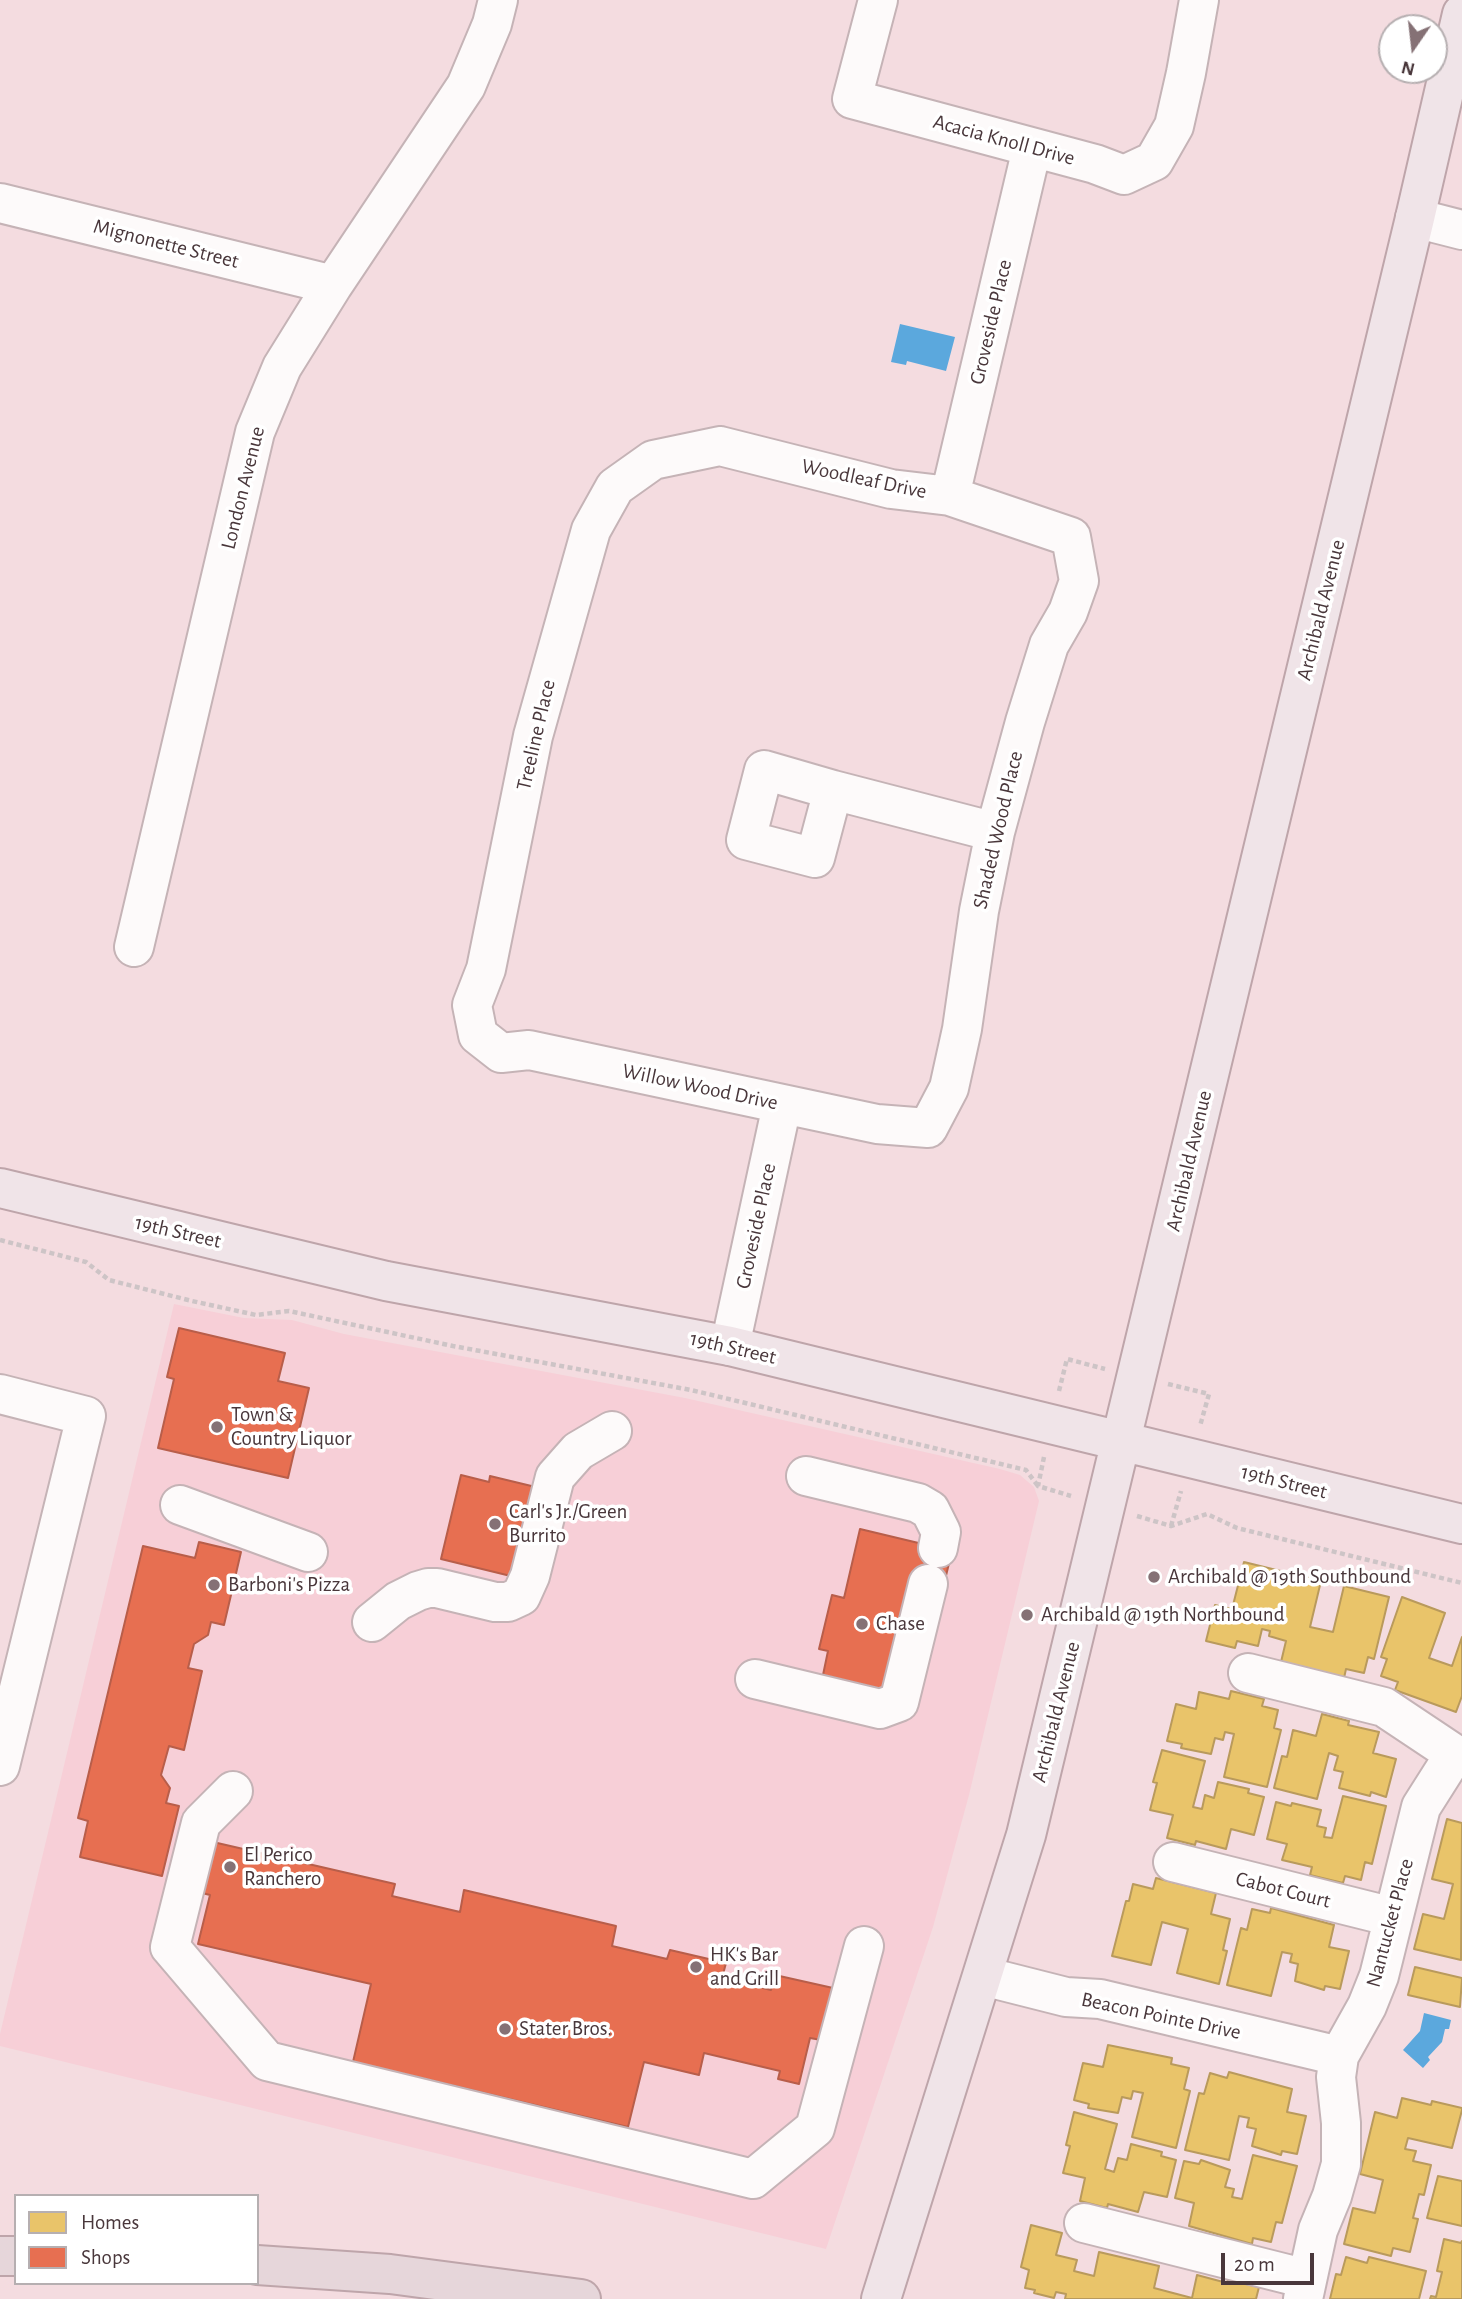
<!DOCTYPE html>
<html>
<head>
<meta charset="utf-8">
<style>
  body { margin:0 }
  #map { position:relative; width:1462px; height:2299px; overflow:hidden; background:#f4dce0; font-family:"Alegreya Sans",sans-serif }
  canvas { display:block }
  .legend { position:absolute; left:14px; top:2194px; width:245px; height:91px; box-sizing:border-box; background:#fff; border:2px solid #b6afb1; margin:0; padding:9px 12px; list-style:none; font-size:21px; color:#49373b }
  .legend li { display:flex; align-items:center; gap:14px; height:35px }
  .legend b { width:35px; border:2px solid #b6afb1 }
  .north { position:absolute; left:1378px; top:14px; width:70px; height:70px; box-sizing:border-box; background:#fff; border:2px solid #b6afb1; border-radius:50%; rotate:194deg; font-size:19px; font-weight:700; line-height:28px; text-align:center; color:#49373b }
  .north::after { content:''; display:block; margin:auto; width:24px; height:32px; background:#857175; clip-path:polygon(50% 0,100% 100%,50% 72%,0 100%) }
  .scale { position:absolute; left:1221px; top:2253px; width:93px; height:32px; box-sizing:border-box; border:4px solid #49373b; border-top:0; padding-left:9px; font-size:21px; line-height:24px; white-space:nowrap; color:#49373b; -webkit-text-stroke:5px #fff; paint-order:stroke }
</style>
</head>
<body>
<div id="map">
<canvas width="1462" height="2299"></canvas>
<ul class="legend">
<li><b style="height:19px;background:#e9c46a"></b>Homes</li>
<li><b style="height:19px;background:#e76f51"></b>Shops</li>
</ul>
<div class="north">N</div>
<div class="scale">20 m</div>
</div>
<script>
const ctx = document.querySelector('canvas').getContext('2d');
ctx.lineJoin = 'round';
function paint(path, color) { ctx.fillStyle = color; ctx.fill(path, 'evenodd'); }
const shape = rows => new Path2D(rows.map(r => 'M' + r).join(''));
function trace(path, color, width, dash) { ctx.strokeStyle = color; ctx.lineWidth = width; ctx.lineCap = dash ? 'butt' : 'round'; ctx.setLineDash(dash || []); ctx.stroke(path); }
function write(font, color, halo, rows, align = 'center') {
  ctx.font = font + ' "Alegreya Sans",sans-serif'; ctx.lineWidth = 7; ctx.setLineDash([]); ctx.textBaseline = 'middle'; ctx.strokeStyle = halo; ctx.fillStyle = color; for (const [text, x, y, turn = 0] of rows) {
    ctx.save(); ctx.translate(x, y); ctx.rotate((+turn || 0) * Math.PI / 180); ctx.textAlign = isNaN(turn) ? turn : align; if (halo) ctx.strokeText(text, 0, 0); ctx.fillText(text, 0, 0); ctx.restore();
  }
}
const built = shape([
  [174,1304,244,1318,292,1320,344,1334,685,1398,1000,1469,1020,1475,1034,1487,1039,1501,969,1795,933,1927,826,2249,0,2046,0,2034]
]);
const water = shape([
  [900,324,955,337,946,371,907,361,906,365,891,362],
  [1424,2013,1451,2020,1449,2029,1445,2029,1442,2042,1428,2057,1430,2060,1423,2068,1403,2050,1420,2031]
]);
const homes = shape([
  [1244,1562,1321,1581,1310,1627,1333,1632,1344,1586,1389,1597,1374,1659,1368,1657,1364,1673,1346,1669,1344,1678,1281,1662,1286,1641,1269,1636,1270,1631,1262,1629,1258,1646,1237,1641,1235,1648,1206,1641,1215,1605,1232,1609,1244,1562],
  [1402,1597,1445,1613,1429,1658,1452,1666,1462,1637,1462,1696,1456,1712,1395,1690,1398,1682,1381,1676,1387,1659,1381,1657,1402,1597],
  [1231,1691,1264,1699,1262,1706,1278,1710,1274,1728,1281,1730,1267,1787,1224,1777,1234,1734,1225,1732,1223,1740,1215,1738,1211,1754,1181,1748,1182,1744,1167,1741,1176,1704,1196,1709,1199,1692,1229,1699,1231,1691],
  [1322,1714,1349,1721,1348,1725,1379,1732,1373,1753,1396,1759,1386,1797,1371,1792,1370,1796,1339,1788,1343,1772,1334,1770,1338,1756,1329,1753,1317,1799,1274,1788,1282,1756,1287,1757,1293,1730,1316,1736,1322,1714],
  [1162,1750,1205,1761,1193,1807,1202,1809,1205,1795,1214,1798,1218,1782,1249,1789,1248,1793,1264,1797,1254,1835,1231,1829,1226,1849,1196,1841,1195,1845,1167,1838,1173,1815,1150,1810,1157,1783,1153,1782,1162,1750],
  [1343,1796,1386,1806,1372,1864,1365,1862,1361,1880,1345,1876,1343,1883,1310,1875,1312,1867,1282,1860,1287,1844,1267,1839,1276,1802,1291,1806,1292,1803,1321,1810,1317,1826,1326,1828,1324,1837,1332,1838,1343,1796],
  [1447,1819,1462,1823,1461,1960,1414,1949,1423,1914,1444,1919,1453,1884,1432,1879,1447,1819],
  [1156,1878,1216,1893,1211,1914,1230,1919,1223,1950,1227,1951,1219,1984,1177,1973,1188,1929,1162,1922,1151,1965,1112,1956,1126,1901,1129,1901,1133,1884,1153,1889,1156,1878],
  [1271,1908,1334,1925,1329,1947,1349,1951,1340,1989,1325,1986,1324,1990,1295,1981,1298,1964,1290,1962,1292,1954,1282,1952,1271,1996,1227,1985,1241,1928,1247,1930,1252,1909,1270,1913,1271,1908],
  [1415,1967,1462,1978,1460,2007,1408,1995,1415,1967],
  [1108,2045,1172,2058,1171,2064,1189,2068,1184,2089,1190,2091,1176,2148,1132,2137,1143,2093,1133,2091,1131,2099,1122,2097,1118,2113,1088,2108,1089,2104,1074,2100,1083,2063,1103,2067,1108,2045],
  [1229,2072,1292,2089,1287,2112,1306,2116,1297,2154,1282,2151,1281,2155,1252,2146,1256,2129,1247,2127,1249,2118,1239,2116,1229,2160,1185,2150,1199,2093,1204,2094,1210,2073,1227,2078,1229,2072],
  [1402,2098,1431,2105,1432,2101,1462,2108,1462,2110,1452,2148,1408,2138,1405,2149,1416,2151,1413,2161,1431,2165,1424,2195,1419,2194,1413,2218,1418,2219,1410,2252,1393,2248,1391,2256,1344,2244,1353,2208,1375,2213,1383,2180,1360,2174,1375,2112,1397,2118,1402,2098],
  [1074,2112,1117,2124,1105,2169,1114,2172,1118,2158,1127,2160,1131,2144,1162,2152,1161,2156,1176,2160,1167,2197,1144,2192,1138,2212,1108,2204,1107,2208,1080,2201,1085,2178,1063,2173,1070,2146,1066,2145,1074,2112],
  [1253,2155,1297,2166,1282,2223,1276,2222,1271,2242,1253,2238,1252,2244,1189,2226,1194,2203,1175,2198,1184,2161,1199,2164,1201,2160,1230,2170,1225,2187,1234,2189,1232,2197,1242,2199,1253,2155],
  [1438,2176,1462,2181,1462,2226,1427,2218,1438,2176],
  [1031,2225,1062,2233,1056,2255,1077,2260,1074,2271,1094,2276,1099,2252,1159,2266,1154,2288,1192,2298,1197,2275,1227,2283,1228,2280,1259,2287,1256,2299,1065,2299,1066,2294,1056,2292,1054,2298,1034,2293,1035,2290,1025,2288,1029,2270,1021,2267,1031,2225],
  [1444,2239,1461,2243,1462,2241,1462,2299,1430,2299,1431,2296,1436,2297,1442,2272,1437,2271,1444,2239],
  [1346,2257,1367,2263,1369,2257,1426,2271,1419,2299,1330,2299,1336,2274,1341,2275,1346,2257]
]);
const shops = shape([
  [179,1328,285,1353,278,1381,309,1388,288,1478,158,1448,174,1379,167,1377,179,1328],
  [461,1475,489,1482,490,1476,548,1490,523,1579,441,1559,461,1475],
  [860,1529,952,1551,943,1588,885,1690,823,1675,828,1651,819,1649,832,1595,844,1598,860,1529],
  [199,1542,241,1552,224,1625,211,1622,208,1635,194,1644,188,1668,202,1671,184,1750,169,1746,161,1775,170,1788,166,1803,179,1806,162,1876,80,1857,88,1821,78,1818,143,1546,195,1558,199,1542],
  [213,1842,395,1884,392,1896,460,1912,464,1890,616,1926,612,1946,667,1959,670,1950,726,1963,722,1978,771,1990,775,1975,833,1988,821,2040,810,2038,799,2084,778,2079,780,2071,704,2053,699,2075,644,2062,628,2127,353,2062,371,1984,198,1944,210,1895,202,1893,213,1842]
]);
const path = shape([
  [0,1240,86,1262,109,1280,192,1301,256,1315,289,1311,453,1346,691,1390,1026,1470,1038,1486],
  [1168,1384,1209,1394,1200,1426],
  [1059,1391,1067,1359,1105,1369],
  [1044,1457,1038,1486,1071,1496],
  [1137,1516,1171,1526,1207,1514,1237,1528,1462,1583],
  [1171,1526,1181,1491]
]);
const minor = shape([
  [878,0,852,99,1095,164,1124,175,1154,161,1174,126,1186,73,1199,0],
  [0,203,333,285],
  [1415,218,1462,230],
  [720,446,891,489,950,496,1071,537,1079,581,1068,612,1049,645,1025,722,995,832,979,911,962,1029,949,1088,928,1128,877,1124,529,1050,501,1053,478,1035,472,1005,486,969,533,736,591,530,615,487,653,460,720,446],
  [950,496,1032,148],
  [833,790,815,858,746,840,764,770,833,790,995,832],
  [134,947,255,432,282,367,333,285,466,86,492,24,498,0],
  [730,1346,782,1105],
  [0,1394,86,1416,0,1766],
  [806,1476,918,1503,930,1510,941,1532,938,1548],
  [180,1505,308,1552],
  [372,1622,398,1601,418,1591,428,1588,437,1588,495,1602,508,1602,521,1596,530,1576,555,1477,578,1451,612,1431],
  [1248,1673,1384,1707,1462,1759],
  [755,1679,880,1709,899,1702,928,1584],
  [233,1791,201,1823,170,1947,267,2061,753,2179,815,2128,864,1946],
  [1173,1862,1393,1917],
  [983,1976,1066,1997,1100,1999,1339,2056],
  [1084,2223,1307,2279],
  [1303,2299,1318,2230,1332,2196,1341,2164,1341,2123,1336,2077,1339,2056,1367,2006,1379,1976,1421,1807,1454,1755]
]);
const major = shape([
  [0,1188,386,1281,730,1346,1462,1524],
  [881,2299,1026,1835,1415,218,1462,14]
]);
const highway = shape([
  [0,2256,16,2256],
  [257,2265,390,2274,581,2299]
]);
const markers = [
  [217,1427,7,"#857175"],
  [495,1524,7,"#857175"],
  [1154,1577,7,"#857175"],
  [214,1585,7,"#857175"],
  [1027,1615,7,"#857175"],
  [862,1624,7,"#857175"],
  [230,1867,7,"#857175"],
  [696,1967,7,"#857175"],
  [505,2029,7,"#857175"]
];
const streetNames = [
  ["Acacia Knoll Drive",1004,140,15],
  ["Mignonette Street",166,244,14],
  ["Groveside Place",991,322,-77],
  ["Woodleaf Drive",864,479,12],
  ["London Avenue",243,488,-76],
  ["Archibald Avenue",1321,610,-76],
  ["Treeline Place",536,735,-77],
  ["Shaded Wood Place",998,830,-77],
  ["Willow Wood Drive",700,1087,12],
  ["Archibald Avenue",1189,1161,-77],
  ["Groveside Place",756,1226,-78],
  ["19th Street",178,1232,13],
  ["19th Street",733,1348,13],
  ["19th Street",1284,1482,14],
  ["Archibald Avenue",1056,1712,-76],
  ["Cabot Court",1283,1890,14],
  ["Nantucket Place",1390,1923,-75],
  ["Beacon Pointe Drive",1161,2016,12]
];
const poiNames = [
  ["Town &",231,1415],
  ["Country Liquor",231,1439],
  ["Carl's Jr./Green",509,1512],
  ["Burrito",509,1536],
  ["Archibald @ 19th Southbound",1168,1577],
  ["Barboni's Pizza",228,1585],
  ["Archibald @ 19th Northbound",1041,1615],
  ["Chase",876,1624],
  ["El Perico",244,1855],
  ["Ranchero",244,1879],
  ["HK's Bar",710,1955],
  ["and Grill",710,1979],
  ["Stater Bros.",519,2029]
];
paint(built, '#f7cfd7');
paint(water, '#5ba8dd');
paint(homes, '#e9c46a');
trace(homes, '#b99a5c', 2);
paint(shops, '#e76f51');
trace(shops, '#b85e4a', 2);
trace(minor, '#c5b3b6', 42);
trace(major, '#bea5aa', 42);
trace(highway, '#bea5aa', 42);
trace(path, '#cdc4c6', 4.5, [5, 3.5]);
trace(minor, '#fdfafa', 38);
trace(major, '#f0e4e8', 38);
trace(highway, '#e6d6da', 38);
for (const [x, y, r, color] of markers) { const dot = new Path2D(); dot.arc(x, y, r, 0, 2 * Math.PI); ctx.fillStyle = color; ctx.fill(dot); trace(dot, '#fff', 2.5); }
write('21px', '#49373b', '#fff', streetNames);
write('21px', '#49373b', '#fff', poiNames, 'left');
</script>
</body>
</html>
